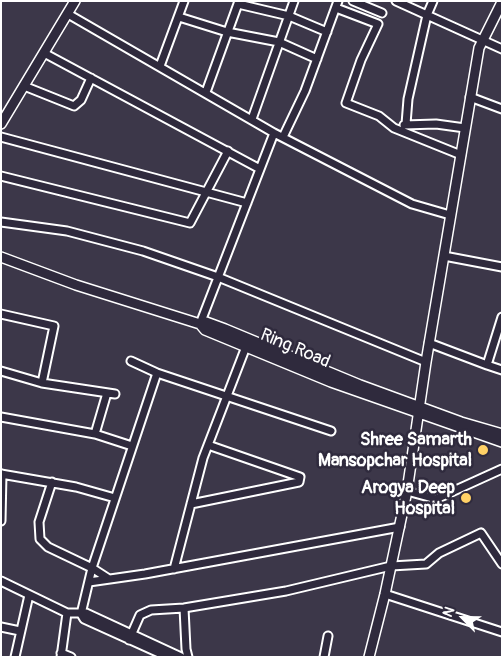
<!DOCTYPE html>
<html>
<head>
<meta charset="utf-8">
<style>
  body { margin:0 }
  #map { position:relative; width:503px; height:658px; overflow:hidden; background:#3c3749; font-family:Pangolin,sans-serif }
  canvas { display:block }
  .frame { position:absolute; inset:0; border:2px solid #fff; pointer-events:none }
  .north { position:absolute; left:438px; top:593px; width:50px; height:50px; -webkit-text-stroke:4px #2f2a3d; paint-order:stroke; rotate:293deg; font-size:14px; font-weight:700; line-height:20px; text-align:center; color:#fff }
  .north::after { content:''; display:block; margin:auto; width:18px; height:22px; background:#fff; clip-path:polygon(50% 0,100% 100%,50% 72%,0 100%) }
</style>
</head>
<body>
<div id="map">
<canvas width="503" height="658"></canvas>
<div class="frame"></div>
<div class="north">N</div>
</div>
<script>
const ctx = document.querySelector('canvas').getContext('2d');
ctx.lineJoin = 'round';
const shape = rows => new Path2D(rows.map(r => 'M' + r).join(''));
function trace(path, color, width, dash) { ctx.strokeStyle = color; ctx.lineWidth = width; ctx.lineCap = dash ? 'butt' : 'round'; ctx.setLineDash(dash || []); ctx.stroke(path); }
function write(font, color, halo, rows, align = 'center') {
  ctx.font = font + ' Pangolin,sans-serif'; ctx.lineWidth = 5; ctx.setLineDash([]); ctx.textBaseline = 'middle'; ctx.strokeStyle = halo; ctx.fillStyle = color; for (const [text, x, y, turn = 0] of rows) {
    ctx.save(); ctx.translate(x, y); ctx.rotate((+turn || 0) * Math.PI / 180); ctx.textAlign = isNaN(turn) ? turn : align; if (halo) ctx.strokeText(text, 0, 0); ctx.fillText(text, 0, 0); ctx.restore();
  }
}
const minor = shape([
  [353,1,382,13],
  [396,1,502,49],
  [238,4,289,16,327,32],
  [336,8,378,24,361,60,346,103,379,116,394,128,461,155],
  [68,14,274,133,412,204,450,215],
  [179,17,227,32,279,42,317,59],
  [44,53,260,169],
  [160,66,184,1],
  [24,86,74,106,81,100,91,78],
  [206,92,239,1],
  [470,97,502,109],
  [252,119,294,1],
  [406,124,408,99,427,15,433,1],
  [404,125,436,124,465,128],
  [1,137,247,203],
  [283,137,305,91,338,1],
  [1,176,190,223,228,151],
  [1,222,67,231,143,251,218,277,426,362],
  [444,256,502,267],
  [1,314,54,326,42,383],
  [200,324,274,133],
  [429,343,487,365,502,317],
  [131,361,157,373,331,431],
  [487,365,502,370],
  [1,371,42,383,115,394],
  [1,417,95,434,132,446],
  [95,434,107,393],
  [1,474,76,487,115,498],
  [52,482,39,522,40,539,48,547,92,568,109,579],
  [407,491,436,499,502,469],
  [191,504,299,482,300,477,208,445],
  [1,521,2,474],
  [174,569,203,458,247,344],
  [1,581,67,613,86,613,181,657],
  [89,582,145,574,400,527],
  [385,594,502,632],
  [184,608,186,649,188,657],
  [81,614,92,568,157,373],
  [81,614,84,619,168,657],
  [1,627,20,631],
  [129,640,140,615,151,610,184,608,286,591,391,566,426,564,439,553,481,533,502,564],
  [61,653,71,657],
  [15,657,29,595],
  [61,657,67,613],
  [324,657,328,636]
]);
const major = shape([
  [1,124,75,1],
  [1,257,76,285,200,324,205,330,331,382,502,442],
  [200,324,206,322,225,329,360,385,461,422,502,434],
  [369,657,385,594,407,491,426,362,479,48,502,2]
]);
const markers = [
  [483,450,6,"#ffd166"],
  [466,498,6,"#ffd166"]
];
const streetNames = [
  ["Ring Road",295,349,23]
];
const poiNames = [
  ["Shree Samarth",472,440],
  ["Mansopchar Hospital",472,461],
  ["Arogya Deep",455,488],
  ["Hospital",455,509]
];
trace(minor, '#fff', 11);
trace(major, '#fff', 12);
trace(minor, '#2f2a3d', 7);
trace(major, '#2f2a3d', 9);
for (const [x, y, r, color] of markers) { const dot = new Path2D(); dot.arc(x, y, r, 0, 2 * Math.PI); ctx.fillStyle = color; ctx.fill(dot); trace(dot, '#2f2a3d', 2); }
write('18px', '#fff', '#2f2a3d', streetNames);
write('bold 18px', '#fff', '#2f2a3d', poiNames, 'right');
</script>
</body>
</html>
